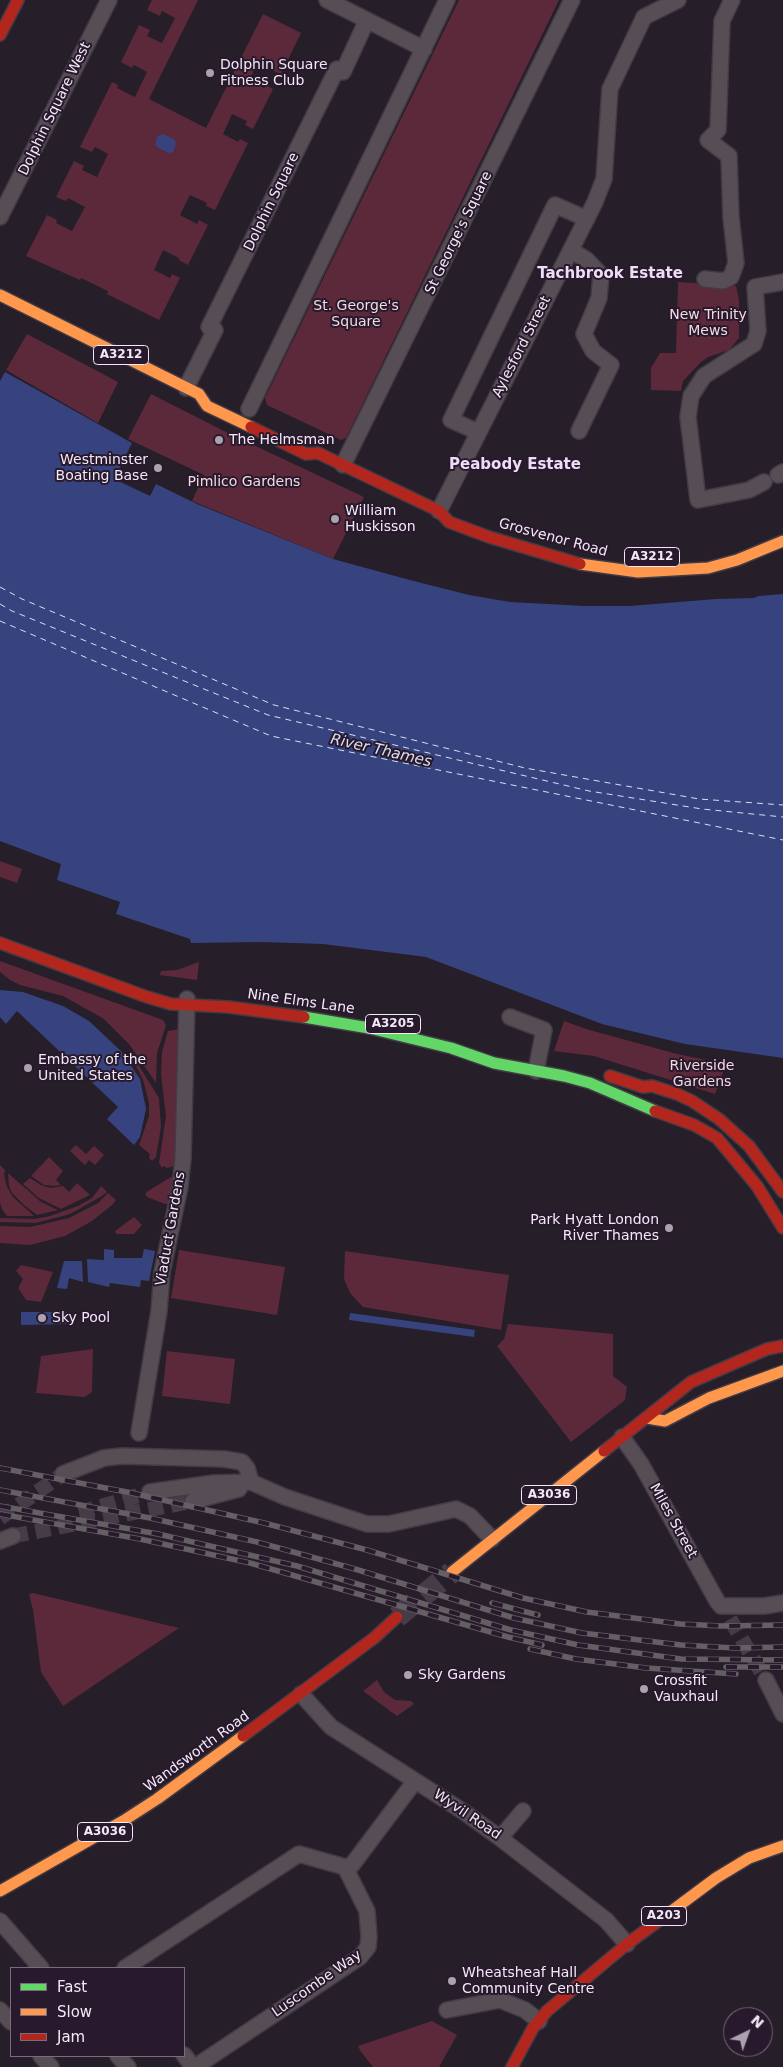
<!DOCTYPE html>
<html>
<head>
<meta charset="utf-8">
<style>
  body { margin:0 }
  #map { position:relative; width:783px; height:2067px; overflow:hidden; background:#261e29; font-family:"DejaVu Sans",sans-serif }
  canvas { display:block }
  .legend { position:absolute; left:10px; top:1967px; width:175px; height:90px; box-sizing:border-box; background:#28192d; border:1px solid #796c7d; margin:0; padding:6px 9px; list-style:none; font-size:15px; color:#f2e9f6 }
  .legend li { display:flex; align-items:center; gap:10px; height:25px }
  .legend b { width:25px; border:1px solid #796c7d }
  .north { position:absolute; left:723px; top:2007px; width:50px; height:50px; box-sizing:border-box; background:#28192d; border:1px solid #796c7d; border-radius:50%; rotate:42deg; font-size:14px; font-weight:700; line-height:20px; text-align:center; color:#f2e9f6 }
  .north::after { content:''; display:block; margin:auto; width:18px; height:22px; background:#aba2ae; clip-path:polygon(50% 0,100% 100%,50% 72%,0 100%) }
</style>
</head>
<body>
<div id="map">
<canvas width="783" height="2067"></canvas>
<ul class="legend">
<li><b style="height:6px;background:#63d668"></b>Fast</li>
<li><b style="height:6px;background:#ff974d"></b>Slow</li>
<li><b style="height:6px;background:#b3261e"></b>Jam</li>
</ul>
<div class="north">N</div>
</div>
<script>
const ctx = document.querySelector('canvas').getContext('2d');
ctx.lineJoin = 'round';
function paint(path, color) { ctx.fillStyle = color; ctx.fill(path, 'evenodd'); }
const shape = rows => new Path2D(rows.map(r => 'M' + r).join(''));
function trace(path, color, width, dash) { ctx.strokeStyle = color; ctx.lineWidth = width; ctx.lineCap = dash ? 'butt' : 'round'; ctx.setLineDash(dash || []); ctx.stroke(path); }
function write(font, color, halo, rows, align = 'center') {
  ctx.font = font + ' "DejaVu Sans",sans-serif'; ctx.lineWidth = 4; ctx.setLineDash([]); ctx.textBaseline = 'middle'; ctx.strokeStyle = halo; ctx.fillStyle = color; for (const [text, x, y, turn = 0] of rows) {
    ctx.save(); ctx.translate(x, y); ctx.rotate((+turn || 0) * Math.PI / 180); ctx.textAlign = isNaN(turn) ? turn : align; if (halo) ctx.strokeText(text, 0, 0); ctx.fillText(text, 0, 0); ctx.restore();
  }
}
const green = shape([
  [152,0,198,0,149,99,206,128,263,14,301,33,281,74,271,70,272,67,259,61,249,80,264,88,266,85,273,89,253,129,245,125,247,121,232,114,223,134,238,142,240,139,248,143,215,210,206,206,207,203,190,195,180,215,197,224,199,220,208,225,188,265,179,260,179,258,163,250,154,270,170,278,172,274,180,278,159,320,107,294,108,291,81,278,80,280,26,256,47,215,57,220,56,223,72,231,85,207,68,198,66,201,56,197,74,161,84,166,82,170,97,177,108,154,95,147,92,152,80,147,112,82,118,85,117,88,135,97,147,72,134,65,132,68,121,62,139,25,150,30,147,36,162,43,175,18,162,11,160,16,147,10],
  [459,0,559,0,346,438,341,440,267,405,265,398],
  [678,282,736,286,739,300,739,338,729,350,708,357,701,362,683,381,681,391,651,390,651,368,660,353,676,353],
  [27,334,118,382,98,423,6,370],
  [151,394,228,433,364,497,333,559,192,501,204,475,128,439],
  [0,861,22,869,17,883,0,877],
  [0,961,163,1020,166,1025,157,1053,156,1083,129,1044,104,1019,63,996,20,985,10,980,0,972],
  [199,962,197,980,160,975,161,971,177,970],
  [564,1021,586,1029,677,1054,726,1064,715,1094,594,1056,554,1051],
  [180,1029,177,1160,173,1166,168,1168,163,1166,162,1168,159,1163,166,1116,161,1075,162,1052,168,1031],
  [134,1058,159,1098,161,1127,156,1157,152,1161,149,1158,150,1154,139,1145,149,1116,149,1103,143,1080,133,1060],
  [76,1145,86,1154,94,1146,104,1155,95,1165,89,1160,85,1165,70,1151],
  [49,1157,63,1171,56,1180,61,1185,55,1186,44,1185,31,1176],
  [0,1165,5,1170,4,1175,7,1187,13,1197,34,1216,7,1216,2,1209,0,1203],
  [8,1173,41,1202,58,1210,37,1215,24,1205,12,1193,9,1186],
  [171,1177,174,1178,168,1204,165,1204,147,1197,145,1194,148,1191],
  [30,1178,41,1185,50,1188,63,1186,69,1192,77,1183,90,1195,61,1209,39,1198,23,1184],
  [101,1186,107,1192,102,1196,70,1214,36,1223,0,1222,0,1218,34,1219,50,1216,78,1206,92,1198],
  [108,1193,116,1200,112,1205,92,1221,65,1236,30,1245,0,1243,0,1226,30,1227,69,1218,98,1203],
  [134,1217,142,1225,134,1234,116,1234,115,1231],
  [179,1250,285,1267,277,1315,171,1298],
  [345,1251,509,1275,501,1330,363,1307,350,1293,344,1279],
  [21,1265,53,1272,41,1302,26,1300,18,1288,23,1279,16,1271],
  [508,1324,613,1334,613,1376,627,1387,625,1400,571,1442,497,1346,504,1339],
  [93,1349,92,1392,85,1397,36,1393,41,1356],
  [167,1351,235,1359,230,1404,162,1396],
  [33,1593,179,1628,63,1706,41,1672,33,1610,29,1594],
  [377,1680,384,1692,395,1700,411,1701,414,1704,397,1716,363,1691],
  [432,2021,457,2035,439,2067,373,2067,361,2052,358,2046]
]);
const water = shape([
  [163,134,175,140,176,144,173,152,169,153,157,147,155,144,158,136],
  [5,372,132,443,114,479,150,496,156,484,197,504,333,559,406,579,469,595,510,602,585,606,630,606,716,599,754,598,759,596,783,594,783,1058,685,1044,602,1024,426,957,323,944,262,942,191,943,190,939,116,914,120,902,57,880,61,864,0,841,0,381],
  [0,990,23,992,63,1006,89,1021,121,1051,140,1079,146,1109,140,1137,134,1145,107,1119,118,1107,17,1011,6,1024,0,1017],
  [104,1249,114,1250,114,1258,142,1258,144,1249,155,1251,149,1281,141,1280,140,1287,110,1283,109,1287,88,1282,87,1259,104,1260],
  [64,1261,82,1261,83,1282,69,1278,67,1289,57,1288],
  [67,1312,67,1324,21,1325,21,1312],
  [350,1313,475,1330,474,1337,349,1320]
]);
const ferry = shape([
  [0,587,22,599,274,705,525,768,699,799,783,805],
  [0,604,12,611,268,715,589,791,702,809,783,817],
  [0,621,271,736,783,840]
]);
const streetTunnel = shape([
  [79,1513,150,1492],
  [0,1518,63,1474],
  [13,1536,193,1501],
  [730,1619,766,1680]
]);
const primaryTunnel = shape([
  [397,1617,452,1572]
]);
const street = shape([
  [327,0,424,49],
  [0,217,109,0],
  [572,251,587,260,601,275,599,298,584,334,593,351,611,365,579,431],
  [705,279,723,281,731,277,736,263,731,217,729,156,708,140,718,130,722,21,732,0],
  [186,388,215,330,209,327,337,69,343,72,367,20],
  [249,409,447,0],
  [478,432,451,420,555,205,587,219],
  [343,465,572,0],
  [778,475,783,472],
  [764,482,749,490,698,500,688,417,691,396,704,376,754,344,758,331,755,287,783,282],
  [439,511,595,202,604,179,610,89,644,17,678,0],
  [510,1017,544,1030,536,1071],
  [139,1433,159,1311,162,1272,180,1187,183,1158,187,999],
  [622,1437,641,1464,717,1601,721,1606,764,1606,783,1603],
  [63,1474,104,1458,122,1456,224,1459,242,1462,247,1468,251,1482],
  [150,1492,214,1483,251,1482,285,1497,367,1524,389,1524,456,1509,470,1516,492,1539],
  [193,1501,239,1489],
  [0,1541,13,1536],
  [766,1680,783,1714],
  [301,1694,331,1727,464,1812,500,1838,606,1920,627,1944],
  [500,1838,523,1811],
  [345,1867,352,1865,415,1781],
  [0,1921,41,1968],
  [125,1968,299,1854,345,1867,367,1911,369,1937,368,1947,360,1957,195,2067],
  [0,2010,11,2022],
  [447,2010,500,2000,525,2010,539,2021],
  [184,2055,193,2067],
  [41,2056,51,2067],
  [118,2056,128,2067]
]);
const fast = shape([
  [304,1017,369,1028,451,1048,494,1063,564,1076,590,1083,655,1111]
]);
const slow = shape([
  [0,295,199,394,207,406,251,427],
  [580,564,638,572,708,568,737,560,783,541],
  [647,1418,665,1421,709,1398,783,1371],
  [452,1572,604,1451],
  [0,1891,123,1821,157,1799,243,1736],
  [665,1916,716,1878,749,1858,783,1846]
]);
const jam = shape([
  [0,35,18,0],
  [251,427,306,454,318,453,439,511,449,522,489,537,580,564],
  [0,943,147,997,171,1004,229,1007,304,1017],
  [610,1076,643,1087,652,1086,677,1094,692,1101,719,1119,749,1146,783,1192],
  [655,1111,694,1125,717,1138,757,1186,783,1228],
  [604,1451,691,1382,767,1349,783,1346],
  [243,1736,374,1638,397,1617],
  [512,2067,533,2028,547,2011,627,1944,665,1916]
]);
const rail = shape([
  [0,1468,132,1493,264,1523,367,1550,523,1598,587,1612,680,1624,722,1626,783,1625],
  [0,1490,150,1518,257,1542,355,1569,514,1618,582,1633,681,1645,735,1648,783,1647],
  [0,1506,158,1534,297,1566,511,1630,578,1645,681,1659,783,1660],
  [0,1514,140,1539,250,1563,508,1637,542,1645],
  [492,1603,538,1615],
  [530,1649,576,1659,646,1668,736,1674],
  [726,1667,783,1667]
]);
const markers = [
  [210,73,5,"#aba2ae"],
  [219,440,5,"#aba2ae"],
  [158,468,5,"#aba2ae"],
  [335,519,5,"#aba2ae"],
  [28,1068,5,"#aba2ae"],
  [669,1228,5,"#aba2ae"],
  [42,1318,5,"#aba2ae"],
  [408,1675,5,"#aba2ae"],
  [644,1689,5,"#aba2ae"],
  [452,1981,5,"#aba2ae"]
];
const shields = [
  [121,355,55],
  [652,557,55],
  [393,1024,55],
  [549,1495,55],
  [105,1832,55],
  [664,1916,45]
];
const shieldNames = [
  ["A3212",121,355],
  ["A3212",652,557],
  ["A3205",393,1024],
  ["A3036",549,1495],
  ["A3036",105,1832],
  ["A203",664,1916]
];
const poiNames = [
  ["Dolphin Square",220,65],
  ["Fitness Club",220,81],
  ["The Helmsman",229,440],
  ["Westminster",148,460,"right"],
  ["Boating Base",148,476,"right"],
  ["William",345,511],
  ["Huskisson",345,527],
  ["Embassy of the",38,1060],
  ["United States",38,1076],
  ["Park Hyatt London",659,1220,"right"],
  ["River Thames",659,1236,"right"],
  ["Sky Pool",52,1318],
  ["Sky Gardens",418,1675],
  ["Crossfit",654,1681],
  ["Vauxhaul",654,1697],
  ["Wheatsheaf Hall",462,1973],
  ["Community Centre",462,1989]
];
const streetNames = [
  ["Dolphin Square West",55,109,-64],
  ["Dolphin Square",272,202,-64],
  ["St George's Square",459,233,-64],
  ["Aylesford Street",522,347,-63],
  ["Grosvenor Road",553,538,15],
  ["Nine Elms Lane",301,1002,8],
  ["Viaduct Gardens",171,1229,-80],
  ["Miles Street",673,1521,61],
  ["Wandsworth Road",197,1752,-36],
  ["Wyvil Road",467,1815,34],
  ["Luscombe Way",317,1984,-35]
];
const parkNames = [
  ["St. George's",356,306],
  ["Square",356,322],
  ["New Trinity",708,315],
  ["Mews",708,331],
  ["Pimlico Gardens",244,482],
  ["Riverside",702,1066],
  ["Gardens",702,1082]
];
const neighbourhoodNames = [
  ["Tachbrook Estate",610,274],
  ["Peabody Estate",515,465]
];
const waterNames = [
  ["River Thames",381,751,13]
];
paint(green, '#5c293b');
paint(water, '#37437f');
trace(ferry, '#d9dff3', 1, [6, 5]);
trace(streetTunnel, '#453c48', 15, [15, 8]);
trace(primaryTunnel, '#453c48', 22, [22, 11]);
trace(street, '#423b45', 18);
trace(fast, '#423b45', 14);
trace(slow, '#423b45', 14);
trace(jam, '#423b45', 14);
trace(street, '#574e55', 15);
trace(fast, '#63d668', 11);
trace(slow, '#ff974d', 11);
trace(jam, '#b3261e', 11);
trace(rail, '#665e65', 5.5);
trace(rail, '#28192d', 4, [11]);
for (const [x, y, r, color] of markers) { const dot = new Path2D(); dot.arc(x, y, r, 0, 2 * Math.PI); ctx.fillStyle = color; ctx.fill(dot); trace(dot, '#28192d', 2); }
for (const [x, y, w] of shields) { const box = new Path2D(); box.roundRect(x - w / 2, y - 9.5, w, 19, 4); ctx.fillStyle = '#28192d'; ctx.fill(box); trace(box, '#f2e9f6', 1); }
write('bold 12px', '#f2e9f6', null, shieldNames);
write('14px', '#f2e9f6', '#28192d', poiNames, 'left');
write('14px', '#f2e9f6', '#28192d', streetNames);
write('14px', '#f2dae0', '#28192d', parkNames);
write('bold 15px', '#efdcf6', '#28192d', neighbourhoodNames);
write('italic 15px', '#d9dff3', '#28192d', waterNames);
</script>
</body>
</html>
